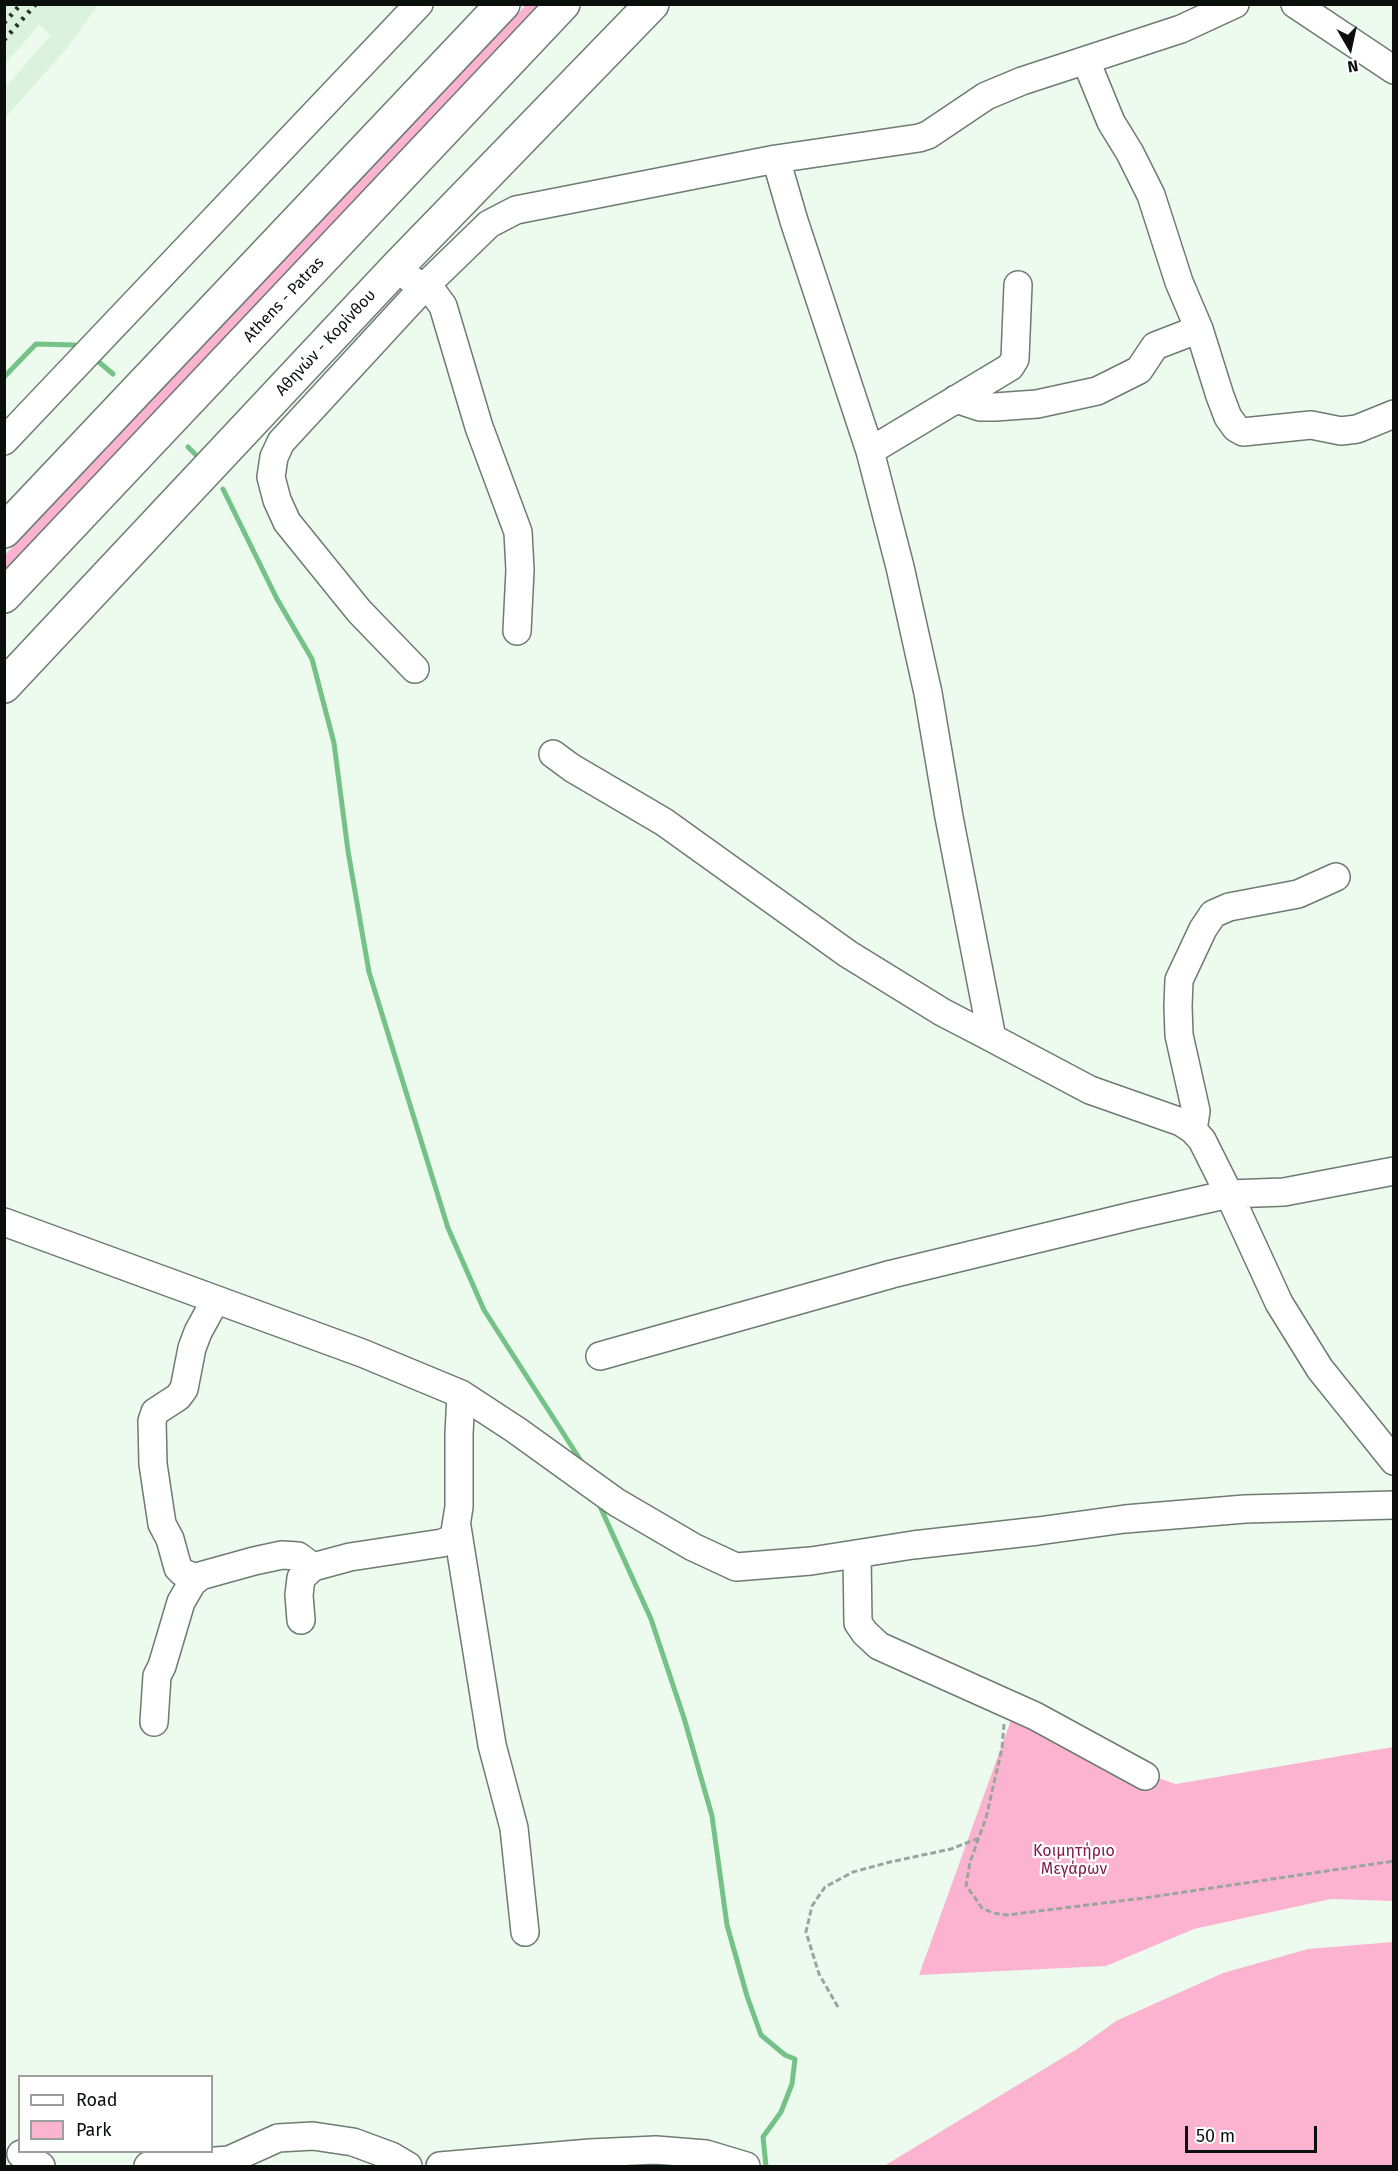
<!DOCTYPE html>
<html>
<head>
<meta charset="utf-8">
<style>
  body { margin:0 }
  #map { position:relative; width:1398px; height:2171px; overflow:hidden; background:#ecfbee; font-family:"Fira Sans",sans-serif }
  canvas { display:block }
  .frame { position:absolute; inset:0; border:6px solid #0a0f0b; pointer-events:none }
  .legend { position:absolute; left:18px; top:2075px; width:195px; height:78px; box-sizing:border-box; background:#fff; border:2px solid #9d9f9d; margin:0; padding:8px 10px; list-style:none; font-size:18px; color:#0a0f0b }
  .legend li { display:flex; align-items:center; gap:12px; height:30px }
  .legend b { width:30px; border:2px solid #9d9f9d }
  .north { position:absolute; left:1320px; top:18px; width:60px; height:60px; -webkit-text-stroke:4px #fff; paint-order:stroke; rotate:171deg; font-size:16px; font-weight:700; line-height:24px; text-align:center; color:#0a0f0b }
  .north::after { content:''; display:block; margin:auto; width:21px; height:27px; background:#0a0f0b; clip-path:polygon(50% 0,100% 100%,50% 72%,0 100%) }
  .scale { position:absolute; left:1185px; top:2126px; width:132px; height:27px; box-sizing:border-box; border:3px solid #0a0f0b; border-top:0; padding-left:8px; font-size:18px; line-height:21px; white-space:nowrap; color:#0a0f0b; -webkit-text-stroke:4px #fff; paint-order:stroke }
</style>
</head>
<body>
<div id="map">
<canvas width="1398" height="2171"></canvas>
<div class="frame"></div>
<ul class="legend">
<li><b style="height:8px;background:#fff"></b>Road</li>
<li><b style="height:16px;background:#fbb3cf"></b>Park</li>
</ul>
<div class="north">N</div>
<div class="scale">50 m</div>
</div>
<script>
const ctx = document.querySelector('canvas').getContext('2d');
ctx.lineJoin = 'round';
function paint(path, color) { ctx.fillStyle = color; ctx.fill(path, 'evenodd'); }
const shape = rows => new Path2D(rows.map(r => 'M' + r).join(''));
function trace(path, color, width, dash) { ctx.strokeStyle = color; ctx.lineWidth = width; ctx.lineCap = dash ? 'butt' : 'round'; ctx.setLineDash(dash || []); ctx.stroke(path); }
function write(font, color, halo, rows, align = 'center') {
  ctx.font = font + ' "Fira Sans",sans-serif'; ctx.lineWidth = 4.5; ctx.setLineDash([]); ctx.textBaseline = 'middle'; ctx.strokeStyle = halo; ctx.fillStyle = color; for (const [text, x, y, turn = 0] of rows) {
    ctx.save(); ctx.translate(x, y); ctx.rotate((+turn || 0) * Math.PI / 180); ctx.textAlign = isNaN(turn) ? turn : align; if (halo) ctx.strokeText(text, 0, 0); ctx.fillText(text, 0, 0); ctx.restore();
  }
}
const built = shape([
  [5,4,98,5,67,48,5,118,5,88,51,35,39,25,5,64]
]);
const green = shape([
  [526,5,539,5,5,570,5,555],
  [1011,1720,1067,1747,1176,1784,1393,1747,1393,1901,1331,1899,1194,1929,1106,1966,919,1975],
  [1393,1942,1393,2166,884,2166,1077,2049,1116,2021,1223,1973,1308,1949]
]);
const stream = shape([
  [93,357,113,374],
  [4,377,36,344,75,345,81,349],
  [188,447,197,456],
  [223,489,277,599,312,659,334,743,348,851,369,972,448,1228,484,1310,583,1464],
  [598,1502,651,1619,684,1718,712,1816,727,1925,747,1996,761,2035,785,2055,795,2059,792,2084,781,2112,763,2137,766,2166]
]);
const path = shape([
  [1004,1724,1002,1748,986,1818,970,1862,966,1885,982,1908,993,1913,1007,1915,1144,1898,1394,1861],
  [838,2007,819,1974,806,1932,812,1906,825,1887,853,1872,890,1862,951,1849,979,1838]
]);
const minor = shape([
  [1295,4,1394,70],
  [1086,61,1111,122,1130,153,1151,195,1179,282,1199,329,1220,396,1228,417,1236,428,1243,432,1311,425,1341,431,1357,429,1394,414],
  [776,159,794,221,870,451,900,567,928,693,949,817,992,1038,1090,1090,1181,1122,1193,1130,1202,1140,1229,1194,1279,1303,1320,1369,1394,1461],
  [396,268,423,288,489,224,516,210,776,159,919,138,928,135,986,96,1022,81,1181,29,1235,4],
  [956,399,980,407,995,407,1037,404,1097,391,1139,370,1155,346,1199,329],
  [4,441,419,4],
  [870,451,1010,367,1015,359,1018,285],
  [415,669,359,611,287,522,277,500,271,477,274,457,281,442,423,288,435,295,443,306,479,427,518,532,520,570,517,631],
  [553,754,572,768,664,822,848,954,942,1012,992,1038],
  [1193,1130,1196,1111,1179,1035,1178,1006,1179,980,1203,929,1213,914,1229,907,1298,894,1336,877],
  [4,1222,362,1353,461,1394,516,1430,616,1502,693,1547,736,1567,811,1561,913,1545,1038,1531,1125,1519,1245,1509,1394,1505],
  [600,1356,892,1274,1136,1215,1229,1194,1284,1192,1394,1171],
  [457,1527,492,1745,514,1828,525,1932],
  [857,1554,858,1623,865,1633,879,1646,1035,1716,1145,1776],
  [197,1579,182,1572,178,1568,170,1539,162,1524,153,1464,152,1421,155,1412,178,1397,184,1389,192,1348,198,1332,215,1301],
  [301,1620,299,1595,301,1578,313,1567,350,1557,442,1543,454,1538,459,1507,459,1434,461,1394],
  [154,1722,157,1676,162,1666,181,1602,192,1583,200,1576,254,1561,282,1555,298,1556,313,1567],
  [21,2154,41,2166],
  [148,2166,229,2160,278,2138,313,2136,353,2142,391,2156,408,2166],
  [440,2166,590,2153,656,2150,706,2154,746,2166]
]);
const major = shape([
  [4,686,396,268,652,4]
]);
const highway = shape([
  [4,531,503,4],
  [4,596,563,4]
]);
const rail = shape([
  [4,23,21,4],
  [4,40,36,4]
]);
const streetNames = [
  ["Athens - Patras",284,300,-47],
  ["Αθηνών - Κορίνθου",326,343,-47]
];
const parkNames = [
  ["Κοιμητήριο",1074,1852],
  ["Μεγάρων",1074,1870]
];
paint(built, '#dbf2df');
paint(green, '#fbb3cf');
trace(stream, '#74c288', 5);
trace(minor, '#6d7b70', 30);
trace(major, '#6d7b70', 36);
trace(highway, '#6d7b70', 36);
trace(path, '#9aa59b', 3, [6, 3]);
trace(minor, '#fff', 27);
trace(major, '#fff', 33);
trace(highway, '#fff', 33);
trace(rail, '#29302b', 4.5, [3, 6]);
write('16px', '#0a0f0b', '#fff', streetNames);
write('16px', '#811b50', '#fff', parkNames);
</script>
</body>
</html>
